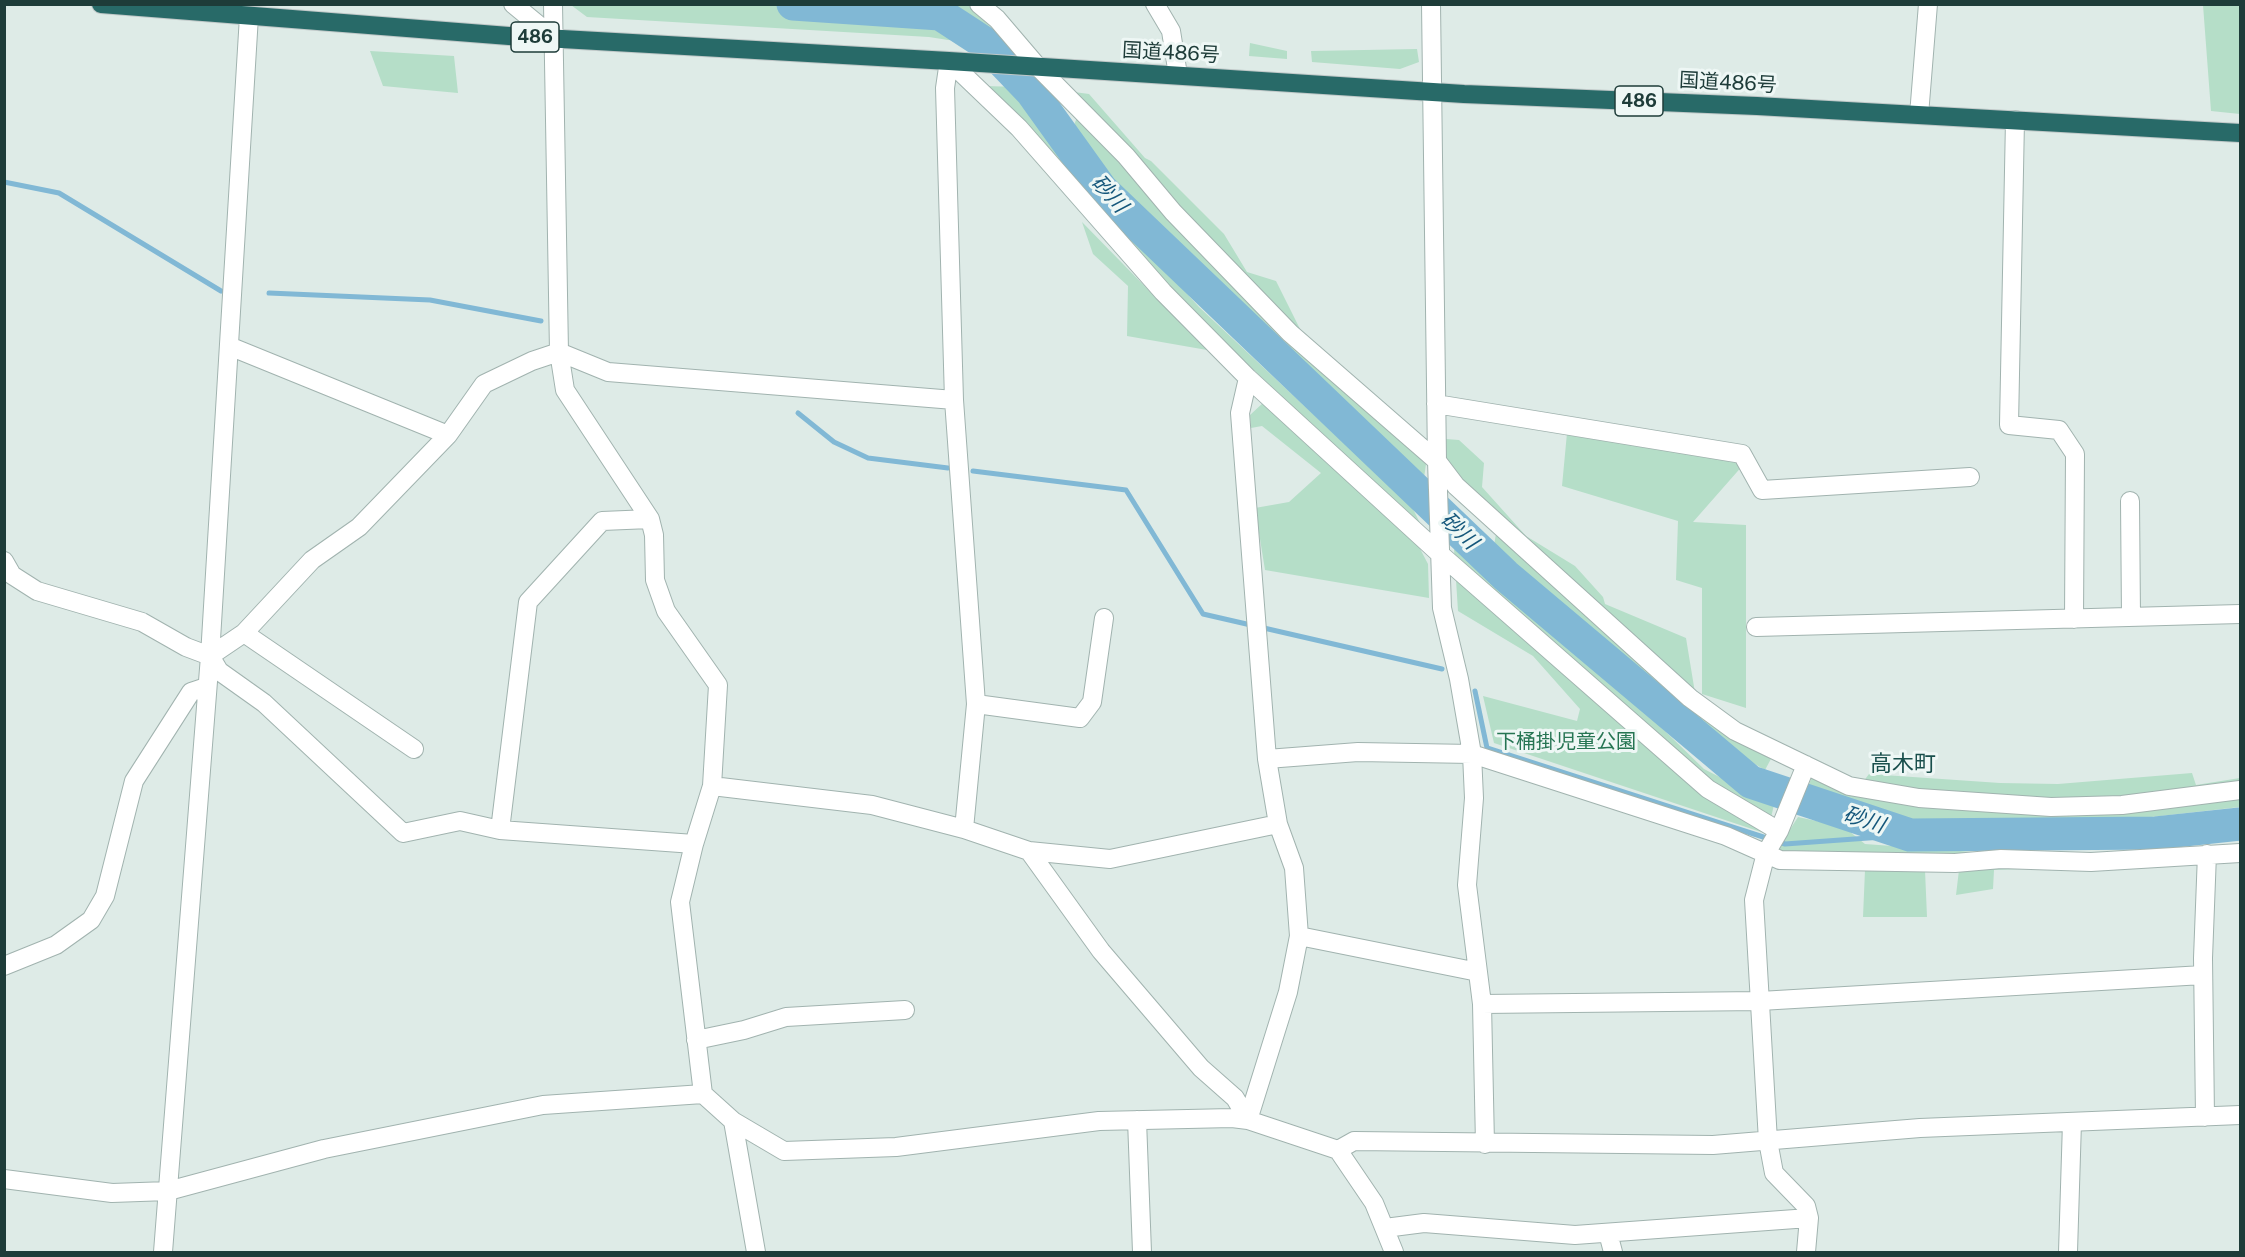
<!DOCTYPE html>
<html>
<head>
<meta charset="utf-8">
<style>
  body { margin:0 }
  #map { position:relative; width:2245px; height:1257px; overflow:hidden; background:#deebe7; font-family:"Public Sans",sans-serif }
  canvas { display:block }
  .frame { position:absolute; inset:0; border:6px solid #1e3c39; pointer-events:none }
</style>
</head>
<body>
<div id="map">
<canvas width="2245" height="1257"></canvas>
<div class="frame"></div>
</div>
<script>
const ctx = document.querySelector('canvas').getContext('2d');
ctx.lineJoin = 'round';
function paint(path, color) { ctx.fillStyle = color; ctx.fill(path, 'evenodd'); }
const shape = rows => new Path2D(rows.map(r => 'M' + r).join(''));
function trace(path, color, width, dash) { ctx.strokeStyle = color; ctx.lineWidth = width; ctx.lineCap = dash ? 'butt' : 'round'; ctx.setLineDash(dash || []); ctx.stroke(path); }
function write(font, color, halo, rows, align = 'center') {
  ctx.font = font + ' "Public Sans","Noto Sans JP",sans-serif'; ctx.lineWidth = 6; ctx.setLineDash([]); ctx.textBaseline = 'middle'; ctx.strokeStyle = halo; ctx.fillStyle = color; for (const [text, x, y, turn = 0] of rows) {
    ctx.save(); ctx.translate(x, y); ctx.rotate((+turn || 0) * Math.PI / 180); ctx.textAlign = isNaN(turn) ? turn : align; if (halo) ctx.strokeText(text, 0, 0); ctx.fillText(text, 0, 0); ctx.restore();
  }
}
const green = shape([
  [571,5,968,5,1008,44,948,40,929,37,587,17],
  [2203,5,2240,5,2240,114,2211,111],
  [1250,43,1287,51,1287,59,1249,56],
  [1417,49,1419,62,1400,69,1312,62,1311,51],
  [370,51,454,56,458,93,383,86],
  [985,86,1018,87,1094,192,1199,307,1412,507,1424,531,1165,286],
  [1074,92,1089,94,1145,158,1151,161,1224,234,1247,272,1276,281,1306,341,1175,208],
  [1078,115,1149,197,1313,363,1426,464,1424,478,1272,342,1092,167,1074,125],
  [1082,222,1207,350,1127,336,1128,286,1093,254],
  [1264,402,1416,541,1428,564,1429,598,1265,570,1255,508,1289,502,1321,473,1262,426,1251,428,1250,415],
  [1567,433,1740,460,1744,464,1693,522,1746,525,1746,708,1702,694,1702,588,1676,580,1678,521,1562,486],
  [1446,439,1459,440,1484,463,1482,487,1526,536,1575,566,1603,597,1605,604,1686,638,1698,711,1772,757,1765,770,1734,752,1662,695,1493,551,1496,534,1445,464],
  [1454,549,1492,572,1598,666,1704,769,1774,805,1767,834,1494,743,1483,696,1577,721,1580,709,1533,656,1458,611],
  [2192,773,2196,785,2240,778,2240,807,2134,819,1983,820,1907,828,1806,792,1813,774,1863,782,1869,774,2000,783,2058,784],
  [1798,817,1844,827,1865,844,1987,853,1955,858,1775,853],
  [2006,863,2053,868,1994,870,1993,889,1956,895,1959,870],
  [1865,870,1925,870,1927,917,1863,917]
]);
const stream = shape([
  [4,182,59,193,221,291],
  [269,293,430,300,541,321],
  [798,413,834,442,868,458,948,468],
  [973,471,1126,490,1203,614,1442,669],
  [1475,691,1487,748,1785,844,1910,835]
]);
const river = shape([
  [793,4,940,14,986,44,1031,91,1102,190,1505,575,1751,782,1910,835,2156,833,2240,824]
]);
const minor = shape([
  [513,4,553,37],
  [553,4,559,352,565,390,650,519,654,535,655,580,666,611,718,685,712,786,694,844,680,902,703,1094,733,1121,756,1252],
  [979,4,997,19,1038,67,1126,156,1173,212,1290,333,1437,461,1456,486,1690,698,1735,731,1849,786,1919,798,2051,807,2122,805,2240,790],
  [1155,4,1171,31,1178,75],
  [1431,4,1437,461,1442,608,1459,679,1472,754,1474,798,1467,885,1482,1004,1485,1144],
  [949,61,1019,128,1163,292,1248,378,1440,554,1708,789,1779,831],
  [949,61,945,88,954,400,976,704,964,829],
  [1919,115,1928,4],
  [2015,120,2009,425,2059,430,2075,454,2074,619],
  [229,346,448,435],
  [1248,378,1240,413,1267,759,1278,824,1294,868,1299,936,1288,992,1248,1120],
  [1436,404,1742,454,1762,490,1970,477],
  [2130,501,2131,617],
  [4,561,12,575,37,591,142,622,186,647,210,656,219,671,264,703,403,833,460,821,500,830,694,844],
  [1756,627,2240,614],
  [244,633,414,749],
  [210,656,244,633,312,560,359,527,448,435,484,384,532,361,559,352,608,372,954,400],
  [976,704,1080,718,1092,702,1104,618],
  [1267,759,1358,752,1472,754,1726,836,1780,860,1955,863,2001,859,2091,862,2240,853],
  [712,786,872,805,964,829,1029,851,1110,859,1278,824],
  [500,830,528,602,602,521,650,519],
  [1029,851,1101,951,1201,1068,1235,1098,1248,1120],
  [1299,936,1478,972],
  [4,966,56,945,91,920,105,896,134,781,191,692,206,687],
  [1482,1004,1760,1001,2203,975],
  [696,1040,744,1030,786,1017,905,1010],
  [2205,1117,2203,958,2207,854],
  [1137,1120,1142,1252],
  [733,1121,784,1151,896,1147,1099,1121,1232,1118,1248,1120,1338,1150,1374,1203,1394,1252],
  [1338,1150,1354,1141,1713,1145,1920,1128,2240,1115],
  [4,1179,112,1193,168,1191,324,1149,543,1105,703,1094],
  [1385,1228,1424,1223,1575,1235,1809,1218],
  [1608,1233,1613,1252],
  [163,1252,210,656,249,16],
  [1806,1252,1809,1218,1806,1206,1774,1173,1768,1141,1754,900,1766,853,1779,831,1806,765],
  [2068,1252,2072,1122]
]);
const highway = shape([
  [101,4,509,36,949,61,1464,94,1757,106,2240,133]
]);
const shields = [
  [535,37,48],
  [1639,101,48]
];
const shieldNames = [
  ["486",535,37],
  ["486",1639,101]
];
const streetNames = [
  ["国道486号",1171,53,3],
  ["国道486号",1728,83,3]
];
const parkNames = [
  ["下桶掛児童公園",1566,742]
];
const waterNames = [
  ["砂川",1109,194,48],
  ["砂川",1459,531,44],
  ["砂川",1864,820,18]
];
const quarterNames = [
  ["高木町",1903,764]
];
paint(green, '#b5dec8');
trace(stream, '#81b8d5', 5);
trace(river, '#81b8d5', 33);
trace(minor, '#a1b3af', 20);
trace(highway, '#c0c8c8', 20);
trace(minor, '#fff', 18);
trace(highway, '#286a68', 18);
for (const [x, y, w] of shields) { const box = new Path2D(); box.roundRect(x - w / 2, y - 15, w, 30, 4.5); ctx.fillStyle = '#eef7f5'; ctx.fill(box); trace(box, '#1e3c39', 1.5); }
write('bold 18px', '#1e3c39', null, shieldNames);
write('20px', '#1e3c39', '#eef7f5', streetNames);
write('20px', '#267553', '#eef7f5', parkNames);
write('italic 21px', '#15577b', '#eef7f5', waterNames);
write('22px', '#194f4c', '#eef7f5', quarterNames);
</script>
</body>
</html>
